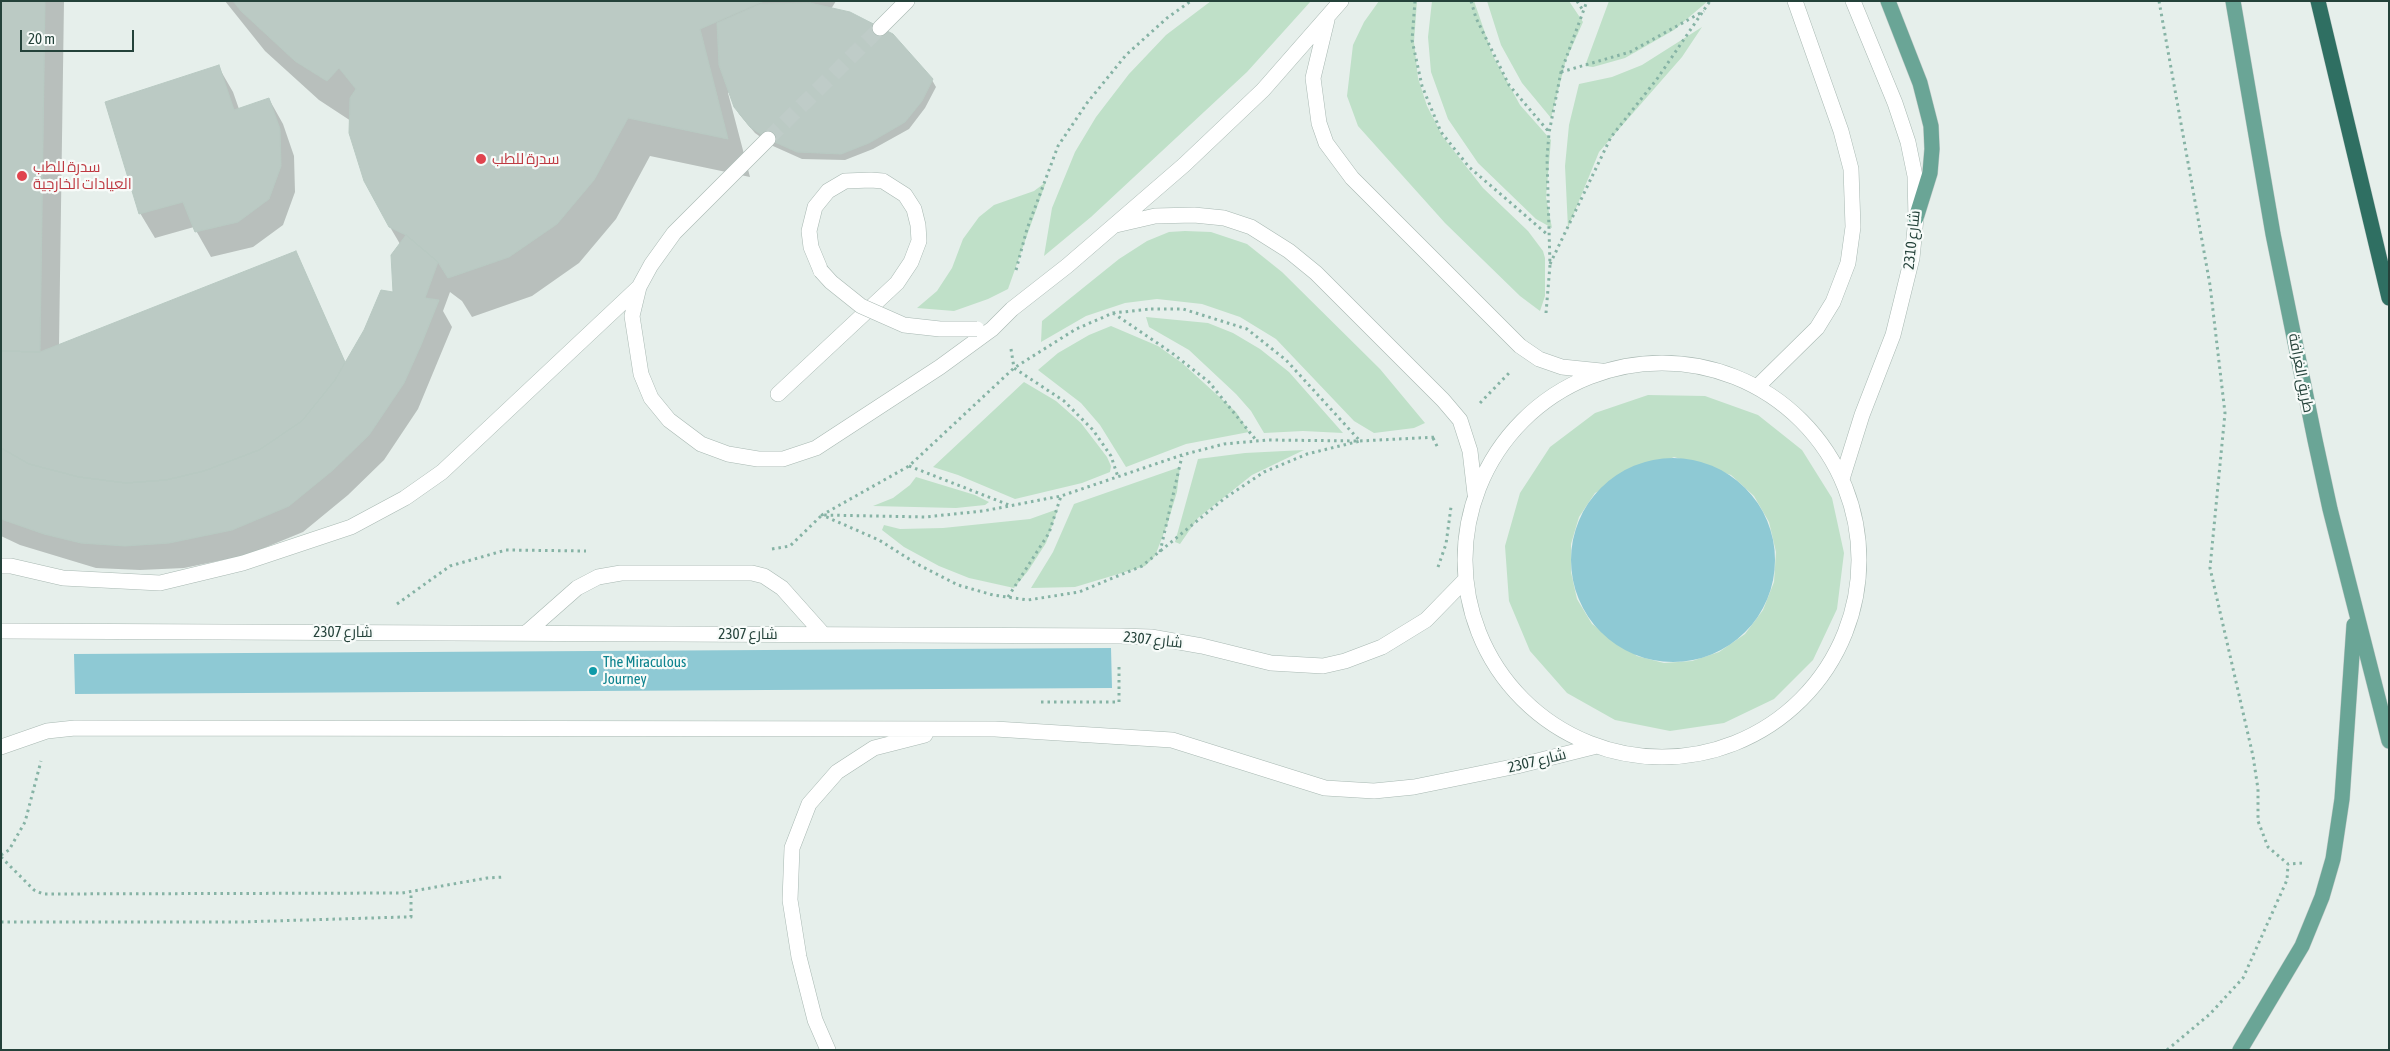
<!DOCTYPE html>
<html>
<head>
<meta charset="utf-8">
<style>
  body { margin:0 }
  #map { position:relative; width:2390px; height:1051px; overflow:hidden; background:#e6efeb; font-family:"Asap Condensed",sans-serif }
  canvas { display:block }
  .frame { position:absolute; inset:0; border:2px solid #24423a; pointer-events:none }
  .scale { position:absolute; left:20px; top:30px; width:114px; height:22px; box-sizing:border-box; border:2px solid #24423a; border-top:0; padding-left:6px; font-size:15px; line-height:18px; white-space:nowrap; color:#24423a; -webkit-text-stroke:4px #f7fbf9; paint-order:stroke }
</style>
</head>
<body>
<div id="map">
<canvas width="2390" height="1051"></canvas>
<div class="frame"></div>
<div class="scale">20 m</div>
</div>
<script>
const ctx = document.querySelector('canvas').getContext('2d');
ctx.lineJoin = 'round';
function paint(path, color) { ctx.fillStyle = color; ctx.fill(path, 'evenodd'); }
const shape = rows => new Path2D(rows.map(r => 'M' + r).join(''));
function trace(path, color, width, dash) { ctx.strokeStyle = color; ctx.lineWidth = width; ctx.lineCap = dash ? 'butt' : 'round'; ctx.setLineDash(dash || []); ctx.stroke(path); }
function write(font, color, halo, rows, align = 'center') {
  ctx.font = font + ' "Asap Condensed",Cairo,sans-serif'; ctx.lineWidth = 4.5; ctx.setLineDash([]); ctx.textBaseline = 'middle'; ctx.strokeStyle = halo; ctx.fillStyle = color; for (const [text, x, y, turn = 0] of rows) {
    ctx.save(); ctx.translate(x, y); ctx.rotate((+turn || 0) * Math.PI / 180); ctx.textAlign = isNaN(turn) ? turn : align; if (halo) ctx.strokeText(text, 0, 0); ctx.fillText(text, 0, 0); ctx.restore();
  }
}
const green = shape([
  [1211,1,1311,1,1247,72,1091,217,1044,256,1052,208,1075,152,1096,117,1129,74,1166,35],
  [1379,1,1417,1,1414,42,1418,78,1427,106,1443,137,1483,188,1528,231,1543,251,1545,258,1545,296,1540,311,1520,296,1445,223,1358,126,1347,96,1353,45,1364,22],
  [1432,1,1474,1,1493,56,1520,105,1551,140,1546,197,1552,228,1536,219,1478,163,1448,119,1431,72,1428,37],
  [1487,1,1569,1,1583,22,1566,60,1551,118,1522,83,1501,45],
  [1609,1,1708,1,1674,30,1625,58,1593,67,1585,66],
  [1702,27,1682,57,1599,152,1568,228,1565,166,1569,125,1579,84,1612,77,1642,65],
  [1046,182,1008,289,988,299,954,311,917,308,937,291,952,268,963,239,979,217,994,205,1034,191],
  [1185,231,1211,232,1247,244,1282,272,1380,369,1425,423,1414,428,1374,433,1354,421,1276,339,1240,317,1202,304,1157,299,1125,303,1086,316,1041,342,1042,321,1119,259,1147,241,1169,232],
  [1146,317,1208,323,1233,333,1260,349,1289,372,1343,433,1303,431,1264,433,1251,411,1236,394,1189,350,1149,327],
  [1111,326,1158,346,1182,363,1236,412,1249,432,1186,444,1126,467,1100,425,1081,403,1038,370,1058,353,1089,335],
  [1024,382,1056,401,1081,423,1107,457,1111,466,1110,472,1082,483,1015,499,958,475,933,467],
  [1648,395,1705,396,1758,415,1802,450,1832,498,1844,553,1837,609,1813,660,1774,699,1724,723,1670,731,1615,720,1567,693,1530,651,1509,601,1505,546,1520,493,1550,447,1595,413],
  [1674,457,1731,475,1754,496,1769,522,1776,552,1774,582,1763,610,1745,634,1719,652,1692,661,1664,663,1637,656,1592,624,1577,599,1571,572,1571,544,1579,517,1595,493],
  [1304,450,1252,475,1198,518,1180,544,1175,542,1198,459,1245,453],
  [1180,467,1177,492,1167,525,1155,556,1145,566,1075,587,1031,588,1053,552,1074,504],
  [916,477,975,495,989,502,985,505,956,508,873,506,893,498,910,485],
  [1058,509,1046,543,1028,571,1014,588,969,578,939,566,904,547,882,530,884,525,900,529,943,528,1030,519]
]);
const water = shape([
  '1571 560a102 102 0 1 1 204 0a102 102 0 1 1-204 0Z',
  [1111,648,1112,688,75,694,74,654]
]);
const shadow = shape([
  [1,1,64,1,59,345,299,259,346,365,395,294,400,244,390,227,351,121,319,100,265,51,225,1,836,1,831,9,932,80,936,87,925,108,909,129,873,149,845,160,802,159,773,146,755,133,739,114,730,92,728,93,750,177,650,156,616,219,579,263,532,296,472,317,462,301,450,292,443,311,452,327,418,409,384,460,348,495,303,532,247,555,184,568,140,570,96,568,20,545,1,536],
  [218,66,233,92,239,109,269,99,283,124,294,156,295,192,283,225,253,247,211,257,194,227,155,238,140,213]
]);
const building = shape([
  [1,1,45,1,40,352,1,351,1,1],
  [233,1,764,1,700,29,728,139,628,118,594,180,557,224,509,257,448,278,438,262,406,235,389,227,364,181,349,133,350,98,356,89,339,68,327,81,295,61,241,11,233,1],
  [810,3,850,12,893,34,933,79,922,101,905,122,869,143,841,154,797,152,768,139,750,127,734,107,719,65,717,23,760,4,810,3],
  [219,65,234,110,269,98,280,129,281,166,269,199,238,222,195,232,183,202,139,214,105,102,219,65],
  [406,235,438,262,425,298,439,300,421,345,404,383,369,435,333,470,289,506,232,530,169,543,125,546,81,543,44,534,1,519,1,448,29,464,79,477,126,483,166,480,204,471,259,450,302,421,335,380,364,330,381,290,393,292,391,255,406,235],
  [296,251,345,362,335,380,302,421,259,450,204,471,166,480,126,483,79,477,29,464,1,448,1,351,40,352,296,251]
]);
const minorTunnel = shape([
  [768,139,880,28]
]);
const path = shape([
  [1415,1,1412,40,1422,86,1441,132,1469,167,1548,235],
  [1471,1,1476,18,1509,85,1549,132],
  [1577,1,1584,12],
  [2159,1,2210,285,2225,413,2210,568,2253,756,2258,789,2258,821,2268,847,2288,864,2304,863],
  [1561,72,1630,52,1704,11],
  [1550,264,1611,137,1657,79,1710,1],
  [1016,270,1027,229,1058,146,1087,103,1126,55,1167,18,1191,1],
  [1151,309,1183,309,1247,329,1286,360,1360,441,1307,454,1264,472,1225,498,1142,566,1079,592,1028,600,993,595,958,585,917,564,879,540,822,515,909,466,1014,368,1076,329,1113,313,1151,309],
  [1113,313,1172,353,1209,382,1256,440],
  [1546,313,1550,265,1547,158,1549,133,1561,72,1587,1],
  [1011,349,1014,368,1064,401,1093,430,1111,456,1118,477],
  [1480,403,1510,372],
  [1433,438,1438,448],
  [909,466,1009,505],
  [772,549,790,546,822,515,925,517,983,511,1061,496,1182,455,1224,444,1268,440,1360,441,1438,437],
  [1160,552,1182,456],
  [1438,567,1446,544,1451,507],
  [1008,597,1049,533,1061,496],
  [397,604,450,566,506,550,586,551],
  [1041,702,1119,702,1119,664],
  [1,855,9,850,25,822,41,761],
  [1,857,34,890,43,894,402,893,487,878,504,877],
  [1,922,240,922,404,917,411,917,411,892],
  [2167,1050,2210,1014,2243,978,2287,880,2288,864]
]);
const minor = shape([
  [1327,20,1313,78,1319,123,1326,143,1352,178,1520,346,1539,359,1562,367,1601,371],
  [880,28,907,1],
  [768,139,674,233,651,265,639,287,632,316,641,374,651,398,669,420,701,444,728,454,758,459,783,459,816,448,940,367,992,329,1012,309,1067,266,1184,165,1263,90,1341,1],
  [1116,225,1155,216,1194,215,1224,218,1251,227,1289,251,1316,273,1443,400,1460,420,1470,451,1475,494],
  '1465 560a197 197 0 1 1 394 0a197 197 0 1 1-394 0Z',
  [1757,387,1817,328,1833,302,1848,263,1853,227,1851,169,1841,131,1795,1],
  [778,394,897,283,911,262,919,241,918,225,914,209,905,195,883,181,871,180,845,181,828,191,815,207,809,231,811,247,821,271],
  [1842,479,1862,415,1893,335,1912,258,1916,218,1915,176,1908,142,1895,103,1853,1],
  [1,566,11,566,63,578,160,583,243,563,351,527,405,498,442,472,639,287],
  [1,631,1120,636,1151,637,1202,646,1271,663,1323,666,1345,661,1382,647,1426,620,1465,580],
  [526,633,577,588,598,577,621,573,752,573,764,576,782,588,823,634],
  [1,747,47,731,75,728,995,729,1172,740,1325,788,1374,791,1414,787,1517,766,1597,746],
  [828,1050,815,1020,799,957,790,900,792,848,809,804,837,772,874,748,925,735]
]);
const major = shape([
  [1888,1,1920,83,1931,126,1932,149,1930,173,1916,218],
  [2233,1,2273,234,2315,440,2330,509,2389,741],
  [2240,1050,2302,946,2322,897,2333,859,2342,799,2354,625]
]);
const highway = shape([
  [2318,1,2389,298]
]);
const minorBridge = shape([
  [821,271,831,282,861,306,904,325,940,329,977,329]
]);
const markers = [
  [481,159,6,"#e0444e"],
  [22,176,6,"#e0444e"],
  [593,671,5,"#0f9aa8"]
];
const healthNames = [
  ["سدرة للطب",492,159],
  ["سدرة للطب",33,167],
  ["العيادات الخارجية",33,184]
];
const streetNames = [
  ["شارع 2310",1912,240,-84],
  ["طريق الغرافة",2301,373,79],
  ["شارع 2307",343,632],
  ["شارع 2307",748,634],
  ["شارع 2307",1153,640,6],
  ["شارع 2307",1537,761,-14]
];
const cultureNames = [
  ["The Miraculous",603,662],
  ["Journey",603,679]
];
paint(green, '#bfe0c8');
paint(water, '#8ec9d4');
paint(shadow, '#0003');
paint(building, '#bbcac4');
trace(building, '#b8c9c2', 1);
trace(minorTunnel, '#bfccc8', 15, [15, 8]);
trace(minor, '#a8b8b2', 16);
trace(major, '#c2cac8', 16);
trace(highway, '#c2cac8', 16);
trace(path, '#86b3a5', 3, [2.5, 4]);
trace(minor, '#fff', 15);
trace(major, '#6aa596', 15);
trace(highway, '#2f6f62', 15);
trace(minorBridge, '#a8b8b2', 16, []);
trace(minorBridge, '#fff', 15);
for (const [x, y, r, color] of markers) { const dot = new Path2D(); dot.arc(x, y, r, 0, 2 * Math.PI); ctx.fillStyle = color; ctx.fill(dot); trace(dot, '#f7fbf9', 2); }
write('15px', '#be3a42', '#f7fbf9', healthNames, 'left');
write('15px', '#24423a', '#f7fbf9', streetNames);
write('15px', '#0d838f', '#f7fbf9', cultureNames, 'left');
</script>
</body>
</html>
